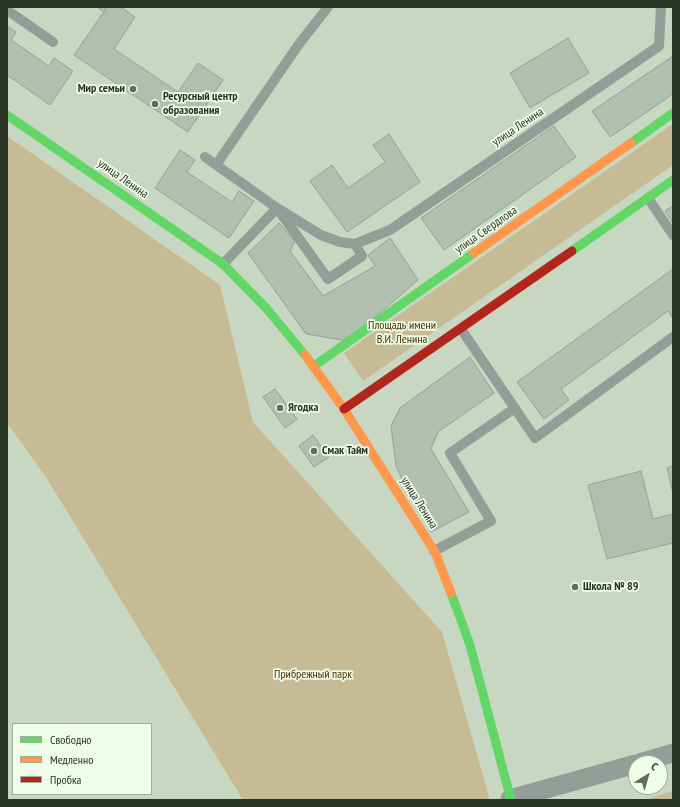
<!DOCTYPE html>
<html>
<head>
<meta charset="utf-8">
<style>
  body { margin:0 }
  #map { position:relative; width:680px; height:807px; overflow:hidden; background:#c8d7c1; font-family:"PT Sans Narrow",sans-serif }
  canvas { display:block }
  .frame { position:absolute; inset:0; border:8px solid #293424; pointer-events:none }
  .legend { position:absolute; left:12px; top:723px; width:140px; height:72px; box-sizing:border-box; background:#effde8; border:1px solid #a0ad9a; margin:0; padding:5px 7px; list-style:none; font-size:12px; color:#293424 }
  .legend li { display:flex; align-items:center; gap:8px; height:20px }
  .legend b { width:20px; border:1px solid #a0ad9a }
  .north { position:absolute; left:628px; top:755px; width:40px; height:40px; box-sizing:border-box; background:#effde8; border:1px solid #a0ad9a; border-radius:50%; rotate:37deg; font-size:11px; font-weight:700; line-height:16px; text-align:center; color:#293424 }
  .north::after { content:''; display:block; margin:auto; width:14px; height:18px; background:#616d5b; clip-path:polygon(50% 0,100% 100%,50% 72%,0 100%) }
</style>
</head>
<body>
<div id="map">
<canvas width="680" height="807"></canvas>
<div class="frame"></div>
<ul class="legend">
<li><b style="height:5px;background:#63d668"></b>Свободно</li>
<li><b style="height:5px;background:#ff974d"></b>Медленно</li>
<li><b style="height:5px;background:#b3261e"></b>Пробка</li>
</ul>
<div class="north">С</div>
</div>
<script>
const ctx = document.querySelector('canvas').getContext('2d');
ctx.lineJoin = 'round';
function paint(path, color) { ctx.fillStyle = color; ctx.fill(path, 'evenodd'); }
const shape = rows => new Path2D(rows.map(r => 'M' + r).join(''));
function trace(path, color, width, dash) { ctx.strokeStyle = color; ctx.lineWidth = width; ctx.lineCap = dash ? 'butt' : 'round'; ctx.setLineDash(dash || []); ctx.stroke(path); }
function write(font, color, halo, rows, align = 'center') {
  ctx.font = font + ' "PT Sans Narrow",sans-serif'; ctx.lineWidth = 3.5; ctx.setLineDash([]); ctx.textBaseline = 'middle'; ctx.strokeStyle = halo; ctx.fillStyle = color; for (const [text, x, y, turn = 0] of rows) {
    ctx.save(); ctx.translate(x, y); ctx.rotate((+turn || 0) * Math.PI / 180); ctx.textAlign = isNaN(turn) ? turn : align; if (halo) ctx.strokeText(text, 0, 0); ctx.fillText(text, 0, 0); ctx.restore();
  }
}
const green = shape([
  [673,124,673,165,363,381,344,353],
  [7,136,220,285,253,422,442,632,490,800,243,800,46,477,7,423],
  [673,791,673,800,643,800]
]);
const building = shape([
  [97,7,107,7,104,12,97,7],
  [107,7,121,7,135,17,114,49,178,92,198,63,223,80,188,132,74,55,107,7],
  [7,26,16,32,11,40,49,66,54,58,73,71,50,105,7,75,7,26],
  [568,38,589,73,530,108,510,73,568,38],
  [673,56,673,94,610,137,592,111,673,56],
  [554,126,576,157,444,250,421,218,554,126],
  [389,134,420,182,347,232,310,181,332,165,348,188,385,162,373,145,389,134],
  [180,150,195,160,187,172,232,202,239,191,254,201,229,238,155,188,180,150],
  [673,206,673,223,665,211,673,206],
  [279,223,295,241,290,251,323,296,375,266,368,255,390,238,418,280,348,341,306,334,248,253,279,223],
  [673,269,673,318,668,311,561,389,569,400,544,419,517,382,673,269],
  [470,357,494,393,438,432,431,449,469,512,431,532,408,492,396,466,391,426,400,408,470,357],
  [275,389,297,419,285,428,263,397,275,389],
  [313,435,329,457,314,467,299,446,313,435],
  [673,466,673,494,667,468,673,466],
  [641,471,653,519,673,514,673,543,607,559,588,485,641,471]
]);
const lane = shape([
  [7,10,53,42],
  [205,157,277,208,321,235,340,242,355,244],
  [216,165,299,44,328,7],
  [648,198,673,235],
  [223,264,277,208,328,279,362,256,355,244,390,230,659,46,661,7],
  [461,329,535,438,673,337],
  [434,551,491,521,450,453,515,408]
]);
const street = shape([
  [639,763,673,753],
  [510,799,636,764]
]);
const fast = shape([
  [7,115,223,264,267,309,305,355],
  [631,143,673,113],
  [572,251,673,180],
  [314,366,474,253],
  [451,593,470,645,511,800]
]);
const slow = shape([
  [474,253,631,143],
  [305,355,344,409,435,552,451,593]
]);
const jam = shape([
  [344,409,572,251]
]);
const markers = [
  [133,89,4,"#616d5b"],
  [155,104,4,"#616d5b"],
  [280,408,4,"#616d5b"],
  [314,451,4,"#616d5b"],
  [575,587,4,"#616d5b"]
];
const poiNames = [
  ["Мир семьи",125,89,"right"],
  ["Ресурсный центр",163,97],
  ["образования",163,111],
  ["Ягодка",288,408],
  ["Смак Тайм",322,451],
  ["Школа № 89",583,587]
];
const streetNames = [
  ["улица Ленина",518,127,-34],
  ["улица Ленина",123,179,35],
  ["улица Свердлова",486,230,-35],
  ["улица Ленина",419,503,58]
];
const parkNames = [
  ["Площадь имени",402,326],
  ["В.И. Ленина",402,340],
  ["Прибрежный парк",313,675]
];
paint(green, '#c7bb96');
paint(building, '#b0bfb0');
trace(building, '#93a393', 1);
trace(lane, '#929e97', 10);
trace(street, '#929e97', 19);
trace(fast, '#63d668', 9);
trace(slow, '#ff974d', 9);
trace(jam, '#b3261e', 9);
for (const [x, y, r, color] of markers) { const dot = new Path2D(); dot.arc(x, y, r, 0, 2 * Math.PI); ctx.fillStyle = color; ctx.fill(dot); trace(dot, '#effde8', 1.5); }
write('bold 12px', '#293424', '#effde8', poiNames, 'left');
write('12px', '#293424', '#effde8', streetNames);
write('12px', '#493003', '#effde8', parkNames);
</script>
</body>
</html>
